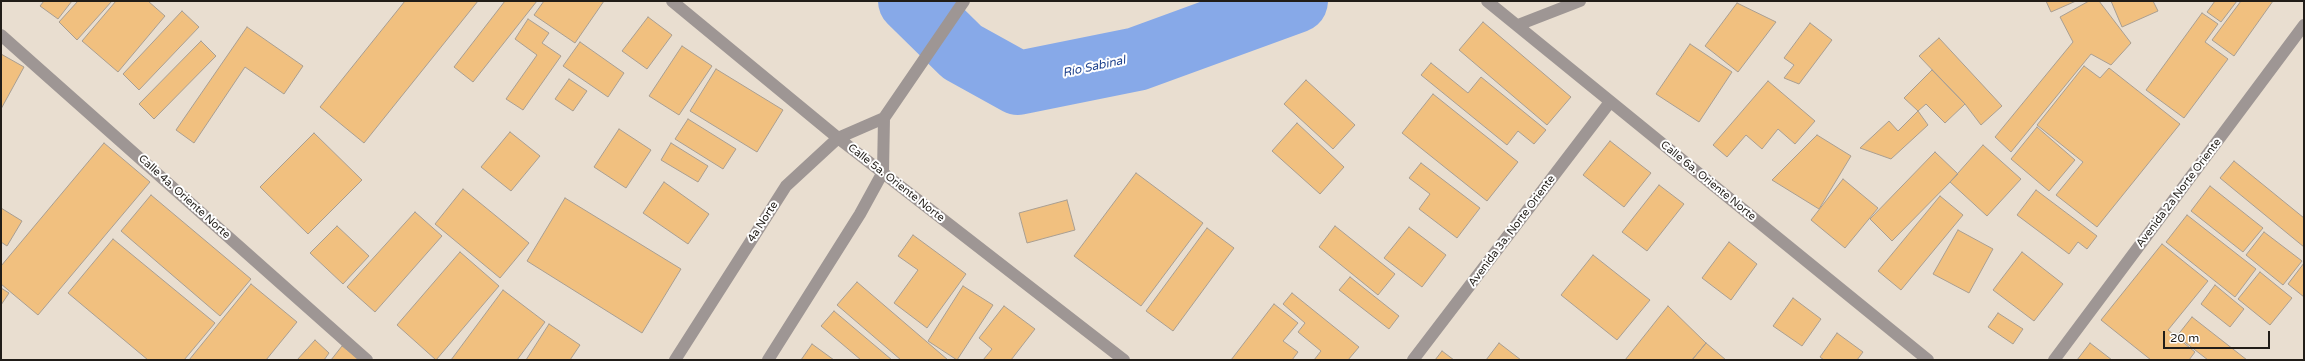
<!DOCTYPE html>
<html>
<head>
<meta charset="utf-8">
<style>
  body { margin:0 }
  #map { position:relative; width:2305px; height:361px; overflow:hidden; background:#e9ded0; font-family:"Varela Round",sans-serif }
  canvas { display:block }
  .frame { position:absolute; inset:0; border:2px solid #211d18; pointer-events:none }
  .scale { position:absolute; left:2163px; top:331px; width:107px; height:18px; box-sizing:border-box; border:2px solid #211d18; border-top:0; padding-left:5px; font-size:12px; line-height:14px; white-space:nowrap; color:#211d18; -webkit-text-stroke:3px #fff; paint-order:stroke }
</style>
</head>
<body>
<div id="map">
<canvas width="2305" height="361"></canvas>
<div class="frame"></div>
<div class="scale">20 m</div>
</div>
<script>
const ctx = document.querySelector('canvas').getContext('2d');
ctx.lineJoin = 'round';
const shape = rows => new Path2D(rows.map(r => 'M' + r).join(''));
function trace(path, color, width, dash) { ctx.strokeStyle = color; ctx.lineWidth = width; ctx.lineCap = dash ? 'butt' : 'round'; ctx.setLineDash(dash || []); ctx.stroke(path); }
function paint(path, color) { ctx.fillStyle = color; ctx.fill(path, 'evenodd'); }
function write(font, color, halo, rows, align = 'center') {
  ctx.font = font + ' "Varela Round",sans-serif'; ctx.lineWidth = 4; ctx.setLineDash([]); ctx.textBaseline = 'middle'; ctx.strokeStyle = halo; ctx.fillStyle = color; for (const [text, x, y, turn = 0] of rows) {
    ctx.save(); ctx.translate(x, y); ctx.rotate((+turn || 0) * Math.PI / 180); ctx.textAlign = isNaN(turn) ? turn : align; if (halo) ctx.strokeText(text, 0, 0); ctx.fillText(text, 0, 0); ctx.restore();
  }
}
const river = shape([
  [910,1,962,52,1018,83,1137,59,1296,1]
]);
const building = shape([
  [44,1,72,1,58,19,40,6,44,1],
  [78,1,112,1,77,40,59,22,78,1],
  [116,1,148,1,165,16,118,72,82,41,116,1],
  [405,1,478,1,364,143,320,107,405,1],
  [505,1,537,1,473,82,454,67,505,1],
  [544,1,604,1,575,43,534,15,544,1],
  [2046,1,2076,1,2051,12,2046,1],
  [2089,1,2099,1,2131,43,2111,65,2091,54,2011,152,1995,137,2073,42,2060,17,2089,1],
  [2111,1,2153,1,2158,11,2122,27,2111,1],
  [2215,1,2237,1,2221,22,2207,12,2215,1],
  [2241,1,2273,1,2234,56,2212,40,2241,1],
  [1737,3,1776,22,1738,72,1705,46,1737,3],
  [182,11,199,27,139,90,123,74,182,11],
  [2202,13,2218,24,2205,42,2228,59,2184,118,2146,90,2202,13],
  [648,17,672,35,647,69,622,51,648,17],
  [528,19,549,33,542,43,561,56,523,110,506,99,537,55,515,39,528,19],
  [1483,22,1571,97,1547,125,1459,50,1483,22],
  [1810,23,1832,40,1799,84,1784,78,1794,65,1784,58,1810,23],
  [247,27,303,66,284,94,245,67,194,143,176,130,247,27],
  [1939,38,2002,106,1981,125,1965,104,1919,56,1939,38],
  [201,41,216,56,154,119,139,104,201,41],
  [580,42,624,73,608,97,563,66,580,42],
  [1690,44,1732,72,1699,122,1656,94,1690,44],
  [682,46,712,66,679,115,649,96,682,46],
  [1,54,24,67,1,109,1,54],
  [1431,63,1468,93,1481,77,1546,130,1534,144,1518,131,1507,145,1421,75,1431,63],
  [2084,66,2100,78,2109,68,2180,124,2097,227,2056,195,2083,162,2037,125,2084,66],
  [716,69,783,110,757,152,690,111,716,69],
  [1932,70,1965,104,1945,123,1926,104,1918,111,1904,98,1932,70],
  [569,79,587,91,573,111,555,99,569,79],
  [1306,80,1355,125,1333,149,1284,104,1306,80],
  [1768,81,1815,121,1795,144,1778,129,1762,149,1746,135,1727,157,1713,145,1768,81],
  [1433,94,1518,162,1487,201,1402,133,1433,94],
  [1918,111,1928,125,1891,159,1860,148,1889,121,1898,131,1918,111],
  [688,119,736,149,723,169,675,139,688,119],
  [1297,123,1344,167,1320,194,1272,151,1297,123],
  [2037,127,2075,160,2049,191,2011,159,2037,127],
  [619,129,651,150,626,188,594,167,619,129],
  [510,132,540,156,511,191,481,167,510,132],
  [314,133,362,180,308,234,260,187,314,133],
  [1817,135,1851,156,1819,209,1772,180,1817,135],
  [1610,141,1651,173,1624,207,1583,175,1610,141],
  [104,143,150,182,38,315,1,284,1,266,104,143],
  [671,143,708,166,698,182,661,160,671,143],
  [1983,145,2021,179,1987,216,1950,182,1983,145],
  [1935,152,1958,174,1892,241,1870,219,1935,152],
  [2234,161,2304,218,2304,247,2220,178,2234,161],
  [1421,163,1480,208,1457,238,1419,209,1430,194,1409,178,1421,163],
  [1136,173,1203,223,1141,306,1074,256,1136,173],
  [1843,179,1878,208,1845,248,1811,220,1843,179],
  [664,182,709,214,688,244,643,213,664,182],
  [1659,185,1684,204,1647,251,1622,232,1659,185],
  [2210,186,2263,228,2243,252,2191,211,2210,186],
  [463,189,529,243,500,278,435,224,463,189],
  [2036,190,2097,236,2087,249,2078,242,2069,254,2017,215,2036,190],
  [151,195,251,279,220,316,121,231,151,195],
  [1940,196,1963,215,1901,290,1878,271,1940,196],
  [565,198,681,269,642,333,527,261,565,198],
  [1067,200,1075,230,1027,243,1019,213,1067,200],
  [1,208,22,221,7,246,1,242,1,208],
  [415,212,442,236,375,312,347,287,415,212],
  [2187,215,2256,269,2235,297,2166,242,2187,215],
  [337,226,369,256,343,284,310,253,337,226],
  [1335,226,1395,274,1378,295,1319,247,1335,226],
  [1409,227,1446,255,1422,287,1384,258,1409,227],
  [1207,228,1234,248,1173,331,1146,311,1207,228],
  [1958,230,1993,249,1969,293,1933,274,1958,230],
  [2264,232,2302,261,2283,285,2246,255,2264,232],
  [913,235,966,274,927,328,894,303,918,270,898,256,913,235],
  [113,239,215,323,184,360,148,360,68,293,113,239],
  [1729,242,1757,264,1731,300,1702,278,1729,242],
  [2162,244,2208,281,2168,330,2195,352,2189,360,2151,360,2101,320,2162,244],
  [460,252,499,286,436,360,397,325,460,252],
  [2022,252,2063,284,2034,321,1993,290,2022,252],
  [1593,255,1650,300,1617,340,1561,295,1593,255],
  [2304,263,2304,297,2288,284,2304,263],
  [2260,272,2292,298,2270,325,2238,299,2260,272],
  [1350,277,1399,316,1389,329,1339,290,1350,277],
  [857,282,948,360,901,360,837,305,857,282],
  [251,284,297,322,266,360,189,360,251,284],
  [2215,285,2244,309,2230,327,2201,304,2215,285],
  [963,286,993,305,957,360,928,341,963,286],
  [1,288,9,293,1,305,1,288],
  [503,290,545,322,517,360,451,360,503,290],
  [1292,293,1359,347,1348,360,1314,360,1321,351,1298,332,1305,323,1283,304,1292,293],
  [1793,298,1821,319,1802,346,1773,326,1793,298],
  [1274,304,1298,323,1283,341,1298,352,1292,360,1231,360,1274,304],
  [1004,306,1035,329,1011,360,983,360,992,349,979,338,1004,306],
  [1668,306,1706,343,1692,360,1625,360,1668,306],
  [834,311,892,360,861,360,821,326,834,311],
  [1998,313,2023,329,2013,344,1988,327,1998,313],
  [2192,317,2247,360,2208,360,2177,336,2192,317],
  [549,324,580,345,570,360,526,360,549,324],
  [1837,333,1863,352,1857,360,1824,360,1820,357,1837,333],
  [315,340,329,353,324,360,297,360,315,340],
  [1499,343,1521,360,1486,360,1499,343],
  [1706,343,1726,360,1692,360,1706,343],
  [2090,343,2112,360,2077,360,2090,343],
  [812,344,834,360,801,360,812,344],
  [342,346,360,360,331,360,342,346],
  [1442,351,1454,360,1435,360,1442,351]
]);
const minor = shape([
  [672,1,838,138,1124,360],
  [1487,1,1928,360],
  [1518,25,1580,1],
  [1,35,367,360],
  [675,360,786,186,838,138,884,118,964,1],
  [768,360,860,214,883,172,884,118],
  [1413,360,1610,102],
  [2054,360,2304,25]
]);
const streetNames = [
  ["Calle 6a. Oriente Norte",1708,181,39],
  ["Calle 5a. Oriente Norte",896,183,38],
  ["Avenida 2a Norte Oriente",2179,193,-53],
  ["Calle 4a. Oriente Norte",184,197,42],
  ["4a Norte",763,222,-57],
  ["Avenida 3a. Norte Oriente",1512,231,-53]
];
const waterNames = [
  ["Río Sabinal",1094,67,-12]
];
trace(river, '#87a9e8', 64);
paint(building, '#f1c07f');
trace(building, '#a99e91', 1);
trace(minor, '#9e9694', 12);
write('11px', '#211d18', '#fff', streetNames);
write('italic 12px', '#234690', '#fff', waterNames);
</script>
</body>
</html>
